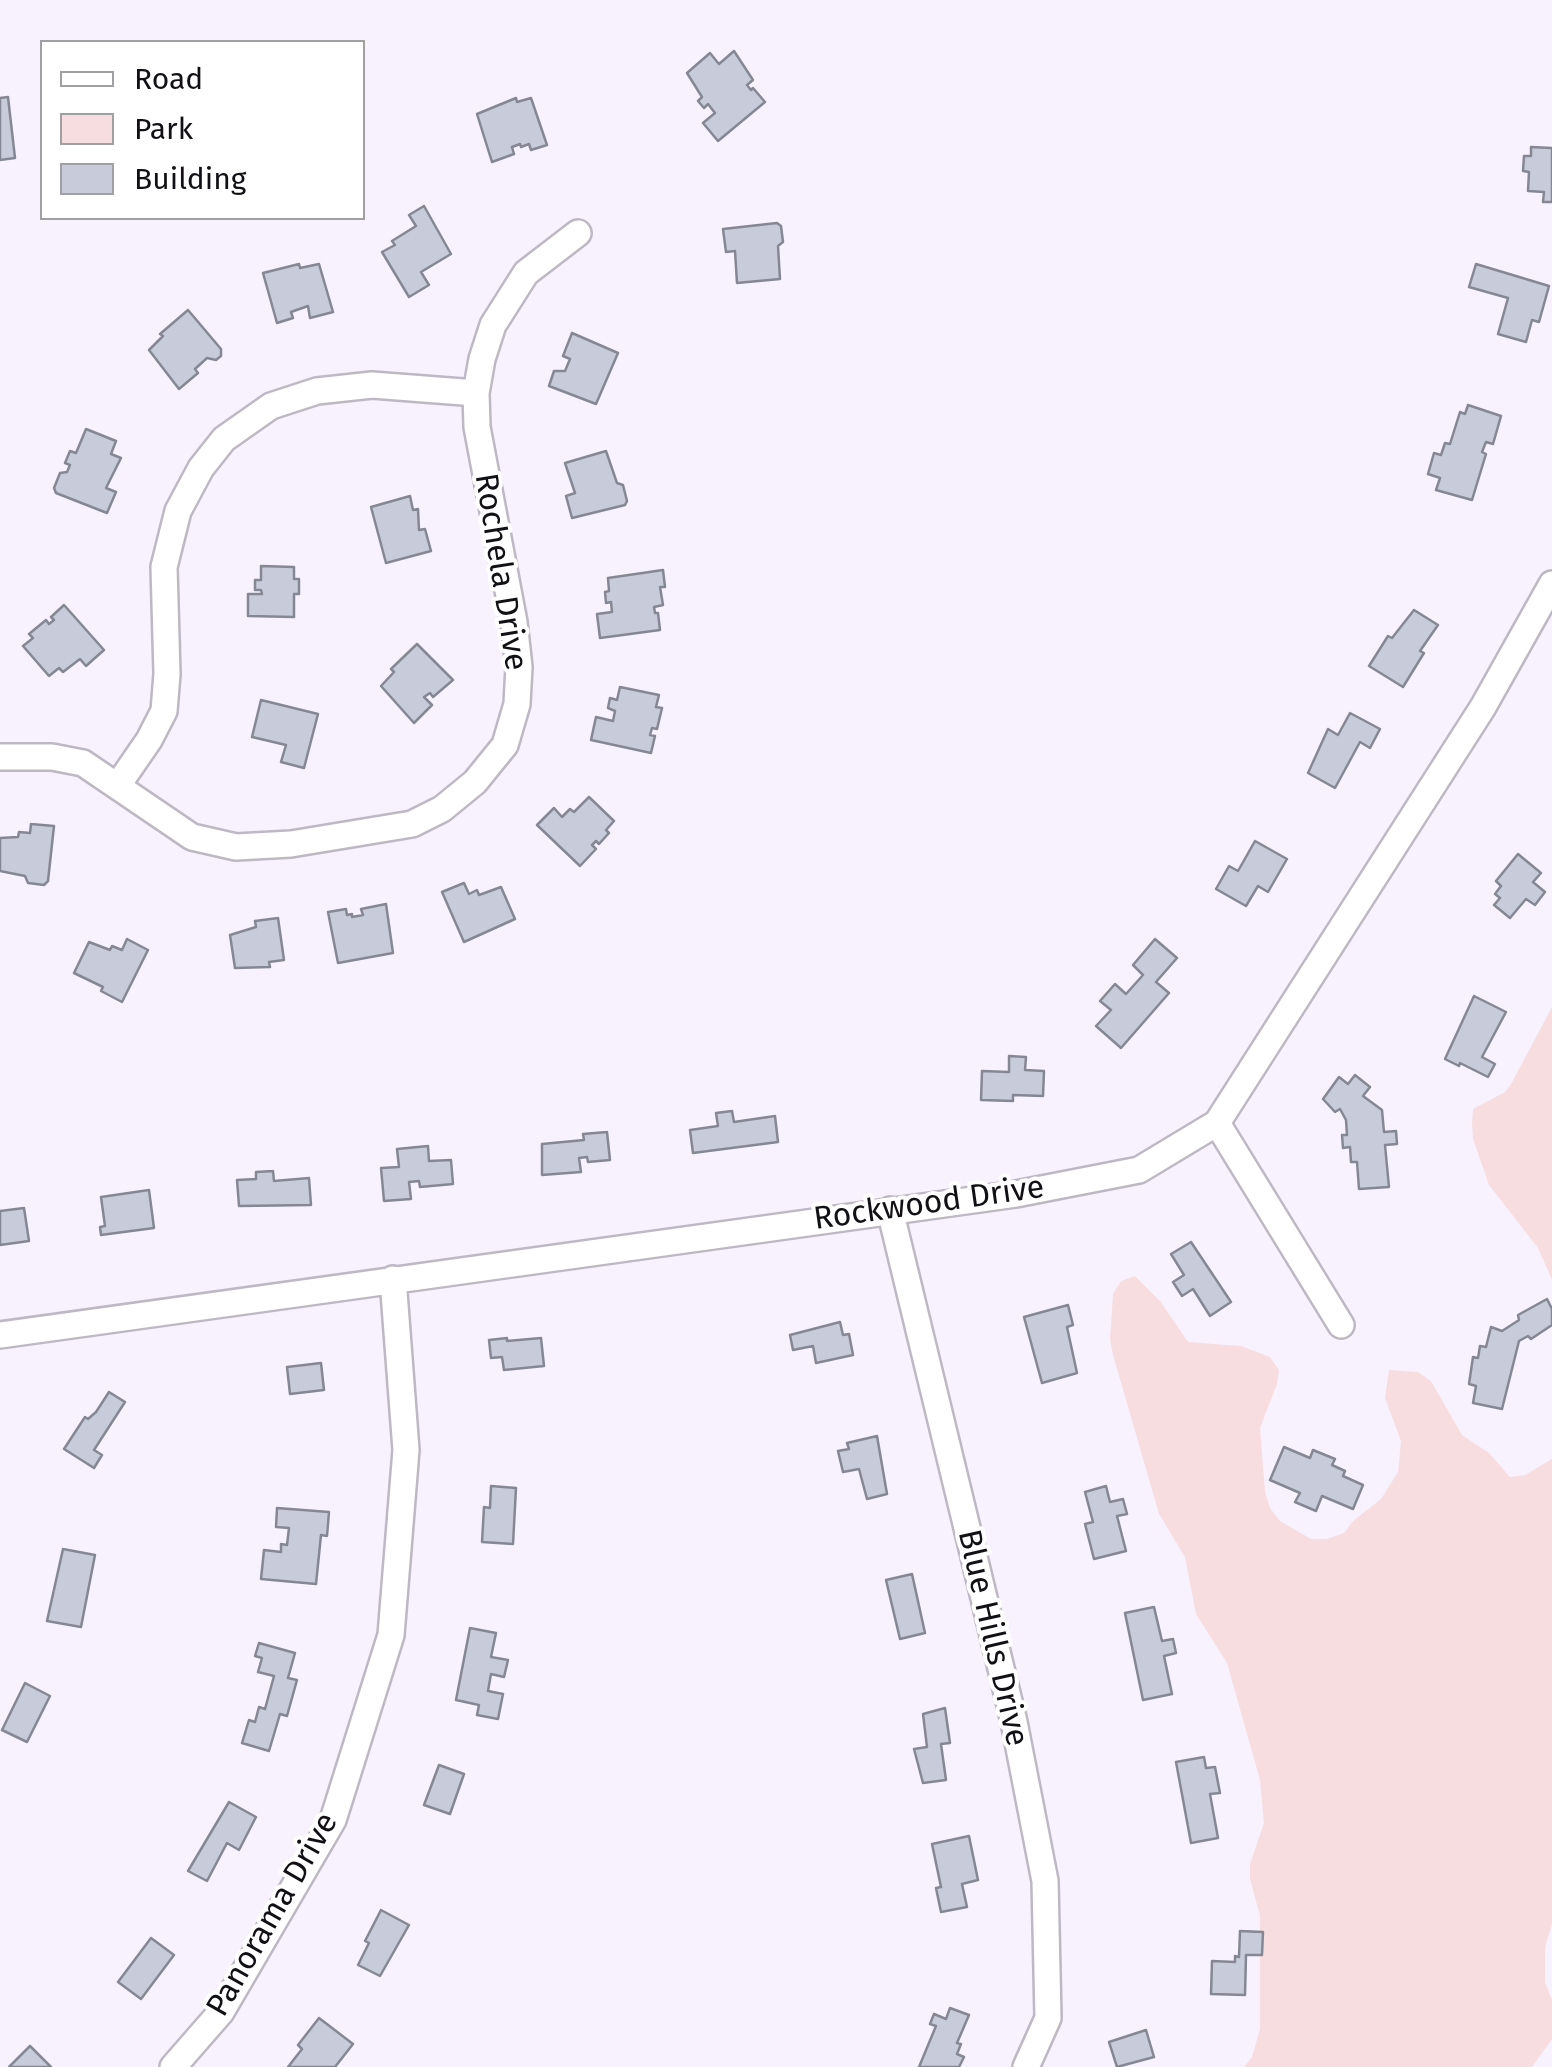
<!DOCTYPE html>
<html>
<head>
<meta charset="utf-8">
<style>
  body { margin:0 }
  #map { position:relative; width:1552px; height:2067px; overflow:hidden; background:#f8f2ff; font-family:"Fira Sans",sans-serif }
  canvas { display:block }
  .legend { position:absolute; left:40px; top:40px; width:325px; height:180px; box-sizing:border-box; background:#fff; border:2px solid #a09fa1; margin:0; padding:12px 18px; list-style:none; font-size:30px; color:#121014 }
  .legend li { display:flex; align-items:center; gap:20px; height:50px }
  .legend b { width:50px; border:2px solid #a09fa1 }
</style>
</head>
<body>
<div id="map">
<canvas width="1552" height="2067"></canvas>
<ul class="legend">
<li><b style="height:12px;background:#fff"></b>Road</li>
<li><b style="height:28px;background:#f8dde0"></b>Park</li>
<li><b style="height:28px;background:#c8cbd9"></b>Building</li>
</ul>
</div>
<script>
const ctx = document.querySelector('canvas').getContext('2d');
ctx.lineJoin = 'round';
function paint(path, color) { ctx.fillStyle = color; ctx.fill(path, 'evenodd'); }
const shape = rows => new Path2D(rows.map(r => 'M' + r).join(''));
function trace(path, color, width, dash) { ctx.strokeStyle = color; ctx.lineWidth = width; ctx.lineCap = dash ? 'butt' : 'round'; ctx.setLineDash(dash || []); ctx.stroke(path); }
function write(font, color, halo, rows, align = 'center') {
  ctx.font = font + ' "Fira Sans",sans-serif'; ctx.lineWidth = 8; ctx.setLineDash([]); ctx.textBaseline = 'middle'; ctx.strokeStyle = halo; ctx.fillStyle = color; for (const [text, x, y, turn = 0] of rows) {
    ctx.save(); ctx.translate(x, y); ctx.rotate((+turn || 0) * Math.PI / 180); ctx.textAlign = isNaN(turn) ? turn : align; if (halo) ctx.strokeText(text, 0, 0); ctx.fillText(text, 0, 0); ctx.restore();
  }
}
const green = shape([
  [1552,1007,1552,1280,1538,1248,1489,1185,1473,1139,1472,1123,1473,1109,1505,1092,1511,1084],
  [1135,1276,1160,1301,1188,1342,1241,1346,1270,1357,1279,1370,1277,1384,1260,1428,1265,1492,1270,1508,1280,1521,1311,1539,1327,1539,1344,1533,1353,1521,1381,1499,1398,1472,1401,1441,1385,1398,1389,1370,1418,1372,1431,1381,1462,1435,1489,1453,1510,1477,1525,1475,1552,1459,1552,1924,1545,1947,1545,1982,1552,2000,1552,2039,1532,2067,1244,2067,1252,2057,1260,2029,1260,1916,1250,1879,1250,1864,1264,1823,1260,1780,1227,1663,1196,1614,1185,1557,1159,1514,1113,1355,1110,1339,1113,1294,1121,1281]
]);
const building = shape([
  [734,51,753,80,747,85,751,90,753,88,765,102,718,141,703,123,715,113,708,104,704,108,698,101,702,97,687,73,710,53,719,64,734,51],
  [8,97,15,158,0,160,0,98,8,97],
  [516,98,517,102,531,98,547,145,531,150,529,144,521,147,520,144,512,147,514,154,492,162,477,114,516,98],
  [1531,147,1552,148,1552,202,1543,202,1544,192,1528,191,1529,172,1523,171,1524,156,1531,156,1531,147],
  [424,206,451,254,421,272,429,285,409,297,382,252,395,245,392,241,416,226,409,215,424,206],
  [777,223,781,226,783,242,778,246,780,279,737,283,735,251,726,252,723,229,777,223],
  [299,264,300,268,319,264,333,312,310,318,308,306,291,312,293,318,277,323,263,273,299,264],
  [1476,264,1549,286,1539,322,1532,320,1526,342,1498,334,1508,298,1469,287,1476,264],
  [188,310,221,349,221,356,216,360,207,358,195,369,198,373,179,389,149,350,163,336,160,334,188,310],
  [572,333,618,353,596,404,549,386,554,371,565,371,570,359,563,356,572,333],
  [1468,405,1501,416,1493,444,1486,442,1482,452,1486,454,1472,500,1436,490,1440,478,1428,474,1434,453,1441,455,1445,443,1450,444,1460,412,1465,414,1468,405],
  [86,429,116,441,111,454,121,458,106,488,116,492,107,513,56,493,54,488,60,473,67,472,70,465,65,463,70,451,76,453,86,429],
  [606,451,617,483,623,485,627,501,625,505,572,518,566,496,575,493,565,463,606,451],
  [410,496,413,510,418,509,419,530,425,529,431,551,386,563,371,507,410,496],
  [261,566,294,567,294,579,299,579,299,594,294,594,294,617,248,616,248,594,262,594,261,590,255,590,255,580,261,580,261,566],
  [663,570,665,587,660,587,663,605,654,607,655,613,658,613,660,630,600,638,597,614,612,612,611,602,606,603,605,592,609,591,608,578,663,570],
  [64,605,104,650,86,666,80,659,63,672,59,668,49,676,23,646,33,638,29,634,46,620,49,624,54,620,51,617,64,605],
  [1414,610,1438,625,1420,651,1424,653,1403,687,1369,666,1388,636,1392,638,1414,610],
  [417,644,453,680,433,697,430,693,424,697,432,705,414,723,381,686,394,672,391,669,417,644],
  [620,687,659,695,656,707,662,708,657,729,652,728,650,735,655,736,651,753,591,740,596,717,613,721,615,711,608,708,610,698,617,700,620,687],
  [261,700,318,714,304,768,281,762,286,745,252,737,261,700],
  [1350,713,1380,729,1370,748,1360,742,1335,788,1308,773,1328,729,1338,735,1350,713],
  [589,797,614,821,606,830,609,833,599,844,596,841,592,845,596,849,580,866,537,825,554,808,562,817,570,809,574,812,589,797],
  [31,824,54,826,48,881,44,885,28,883,25,876,0,871,0,838,18,837,19,832,30,833,31,824],
  [1255,841,1287,859,1268,892,1258,886,1246,906,1216,889,1229,866,1238,871,1255,841],
  [1518,854,1541,873,1533,882,1545,892,1535,905,1526,899,1510,918,1494,905,1500,898,1495,894,1501,886,1496,881,1518,854],
  [464,883,469,894,477,890,479,895,501,887,515,919,464,942,442,892,464,883],
  [386,904,393,953,338,963,328,912,346,909,347,915,352,914,352,917,363,915,361,909,386,904],
  [278,918,284,960,269,962,270,967,235,968,230,935,256,927,255,921,278,918],
  [127,939,148,950,122,1002,101,991,103,987,74,973,89,942,110,950,112,946,122,950,127,939],
  [1155,939,1177,958,1156,982,1169,993,1121,1048,1096,1026,1111,1010,1100,1001,1115,984,1126,994,1143,975,1133,965,1155,939],
  [1474,996,1506,1012,1482,1057,1495,1064,1488,1077,1460,1063,1459,1066,1445,1059,1474,996],
  [1009,1056,1026,1057,1025,1070,1044,1071,1043,1096,1013,1095,1013,1101,981,1100,982,1071,1009,1072,1009,1056],
  [1355,1075,1370,1087,1363,1096,1382,1110,1384,1132,1396,1131,1397,1144,1385,1145,1389,1187,1359,1189,1357,1162,1351,1162,1350,1147,1343,1148,1342,1135,1347,1135,1346,1120,1340,1109,1335,1112,1323,1099,1339,1077,1348,1084,1355,1075],
  [732,1111,734,1122,775,1116,778,1142,693,1153,690,1130,718,1126,716,1113,732,1111],
  [607,1132,610,1160,588,1162,587,1157,579,1158,581,1172,542,1175,542,1144,584,1140,583,1134,607,1132],
  [428,1146,429,1161,451,1160,453,1184,420,1187,419,1181,409,1182,411,1199,384,1201,381,1168,399,1167,397,1149,428,1146],
  [273,1171,274,1181,309,1178,311,1205,239,1206,237,1180,256,1179,256,1172,273,1171],
  [149,1190,154,1228,101,1235,100,1227,105,1226,101,1197,149,1190],
  [24,1208,29,1241,0,1245,0,1211,24,1208],
  [1191,1242,1231,1302,1210,1316,1193,1289,1182,1296,1173,1282,1184,1275,1171,1254,1191,1242],
  [1547,1299,1552,1309,1552,1325,1531,1339,1528,1336,1519,1341,1502,1409,1473,1403,1476,1386,1469,1384,1473,1357,1478,1358,1480,1346,1486,1347,1491,1327,1502,1331,1519,1320,1518,1315,1547,1299],
  [1068,1305,1073,1325,1067,1327,1077,1373,1042,1383,1024,1317,1068,1305],
  [840,1322,843,1335,849,1334,853,1355,816,1363,813,1346,793,1350,790,1335,840,1322],
  [507,1338,507,1341,541,1338,544,1366,504,1370,502,1357,491,1358,489,1340,507,1338],
  [321,1363,324,1390,290,1394,287,1367,321,1363],
  [109,1392,125,1402,94,1450,102,1455,94,1468,64,1449,85,1417,88,1419,96,1412,109,1392],
  [877,1436,887,1494,867,1499,859,1469,843,1472,838,1451,849,1449,847,1443,877,1436],
  [1284,1447,1310,1458,1313,1450,1335,1459,1332,1465,1345,1471,1343,1476,1363,1485,1353,1509,1322,1496,1316,1511,1295,1502,1300,1493,1270,1480,1284,1447],
  [491,1486,516,1488,513,1544,482,1542,484,1507,490,1508,491,1486],
  [1106,1486,1110,1502,1123,1499,1127,1514,1117,1516,1126,1551,1094,1559,1085,1524,1093,1522,1085,1492,1106,1486],
  [277,1508,329,1512,327,1536,321,1535,316,1584,261,1579,264,1550,281,1552,281,1544,287,1545,289,1528,276,1527,277,1508],
  [63,1549,95,1555,81,1627,47,1621,63,1549],
  [912,1574,925,1633,900,1639,886,1580,912,1574],
  [1154,1607,1162,1641,1173,1639,1176,1653,1164,1656,1172,1694,1143,1700,1125,1613,1154,1607],
  [470,1628,496,1633,491,1657,508,1660,504,1677,491,1674,488,1691,503,1694,498,1719,477,1715,479,1705,456,1700,470,1628],
  [259,1643,295,1653,288,1678,297,1680,287,1716,280,1714,269,1751,242,1743,249,1720,255,1722,259,1707,265,1709,274,1676,258,1672,262,1658,255,1656,259,1643],
  [25,1683,50,1696,27,1742,2,1730,25,1683],
  [945,1708,950,1743,941,1744,946,1780,923,1783,914,1749,927,1747,923,1714,945,1708],
  [1204,1757,1206,1768,1215,1767,1220,1793,1210,1794,1218,1838,1191,1843,1176,1762,1204,1757],
  [439,1765,464,1774,450,1814,424,1805,439,1765],
  [229,1802,256,1817,239,1850,227,1843,207,1881,188,1871,229,1802],
  [969,1836,978,1880,962,1884,967,1907,941,1912,936,1888,941,1887,932,1844,969,1836],
  [381,1910,409,1925,380,1976,358,1965,369,1943,365,1941,381,1910],
  [1240,1931,1263,1932,1262,1955,1246,1955,1245,1995,1211,1994,1212,1961,1235,1962,1235,1956,1239,1957,1240,1931],
  [151,1938,174,1955,141,1999,118,1982,151,1938],
  [950,2008,969,2015,957,2043,961,2044,957,2054,964,2057,959,2067,919,2067,936,2026,930,2024,934,2014,946,2019,950,2008],
  [319,2018,353,2044,335,2067,288,2067,302,2049,298,2045,319,2018],
  [1146,2030,1154,2057,1117,2067,1109,2042,1146,2030],
  [30,2046,51,2067,9,2067,30,2046]
]);
const minor = shape([
  [0,757,52,757,83,763,192,837,236,847,291,844,412,824,442,809,475,782,505,745,517,704,519,667,514,622,477,427,476,393,482,359,493,325,526,273,578,233],
  [118,785,149,740,164,711,167,674,164,567,178,511,201,468,224,439,271,406,317,391,372,385,476,393],
  [1217,1123,1341,1325],
  [890,1210,1014,1722,1045,1881,1048,2018,1026,2067],
  [0,1335,1016,1194,1139,1170,1217,1123,1483,707,1552,584],
  [173,2067,221,2012,333,1820,391,1635,406,1450,393,1279]
]);
const streetNames = [
  ["Rochela Drive",500,572,81],
  ["Rockwood Drive",929,1204,-8],
  ["Blue Hills Drive",992,1638,77],
  ["Panorama Drive",273,1915,-60]
];
paint(green, '#f8dde0');
paint(building, '#c8cbd9');
trace(building, '#858894', 2.5);
trace(minor, '#beb8c5', 30);
trace(minor, '#fff', 25);
write('32px', '#121014', '#fff', streetNames);
</script>
</body>
</html>
